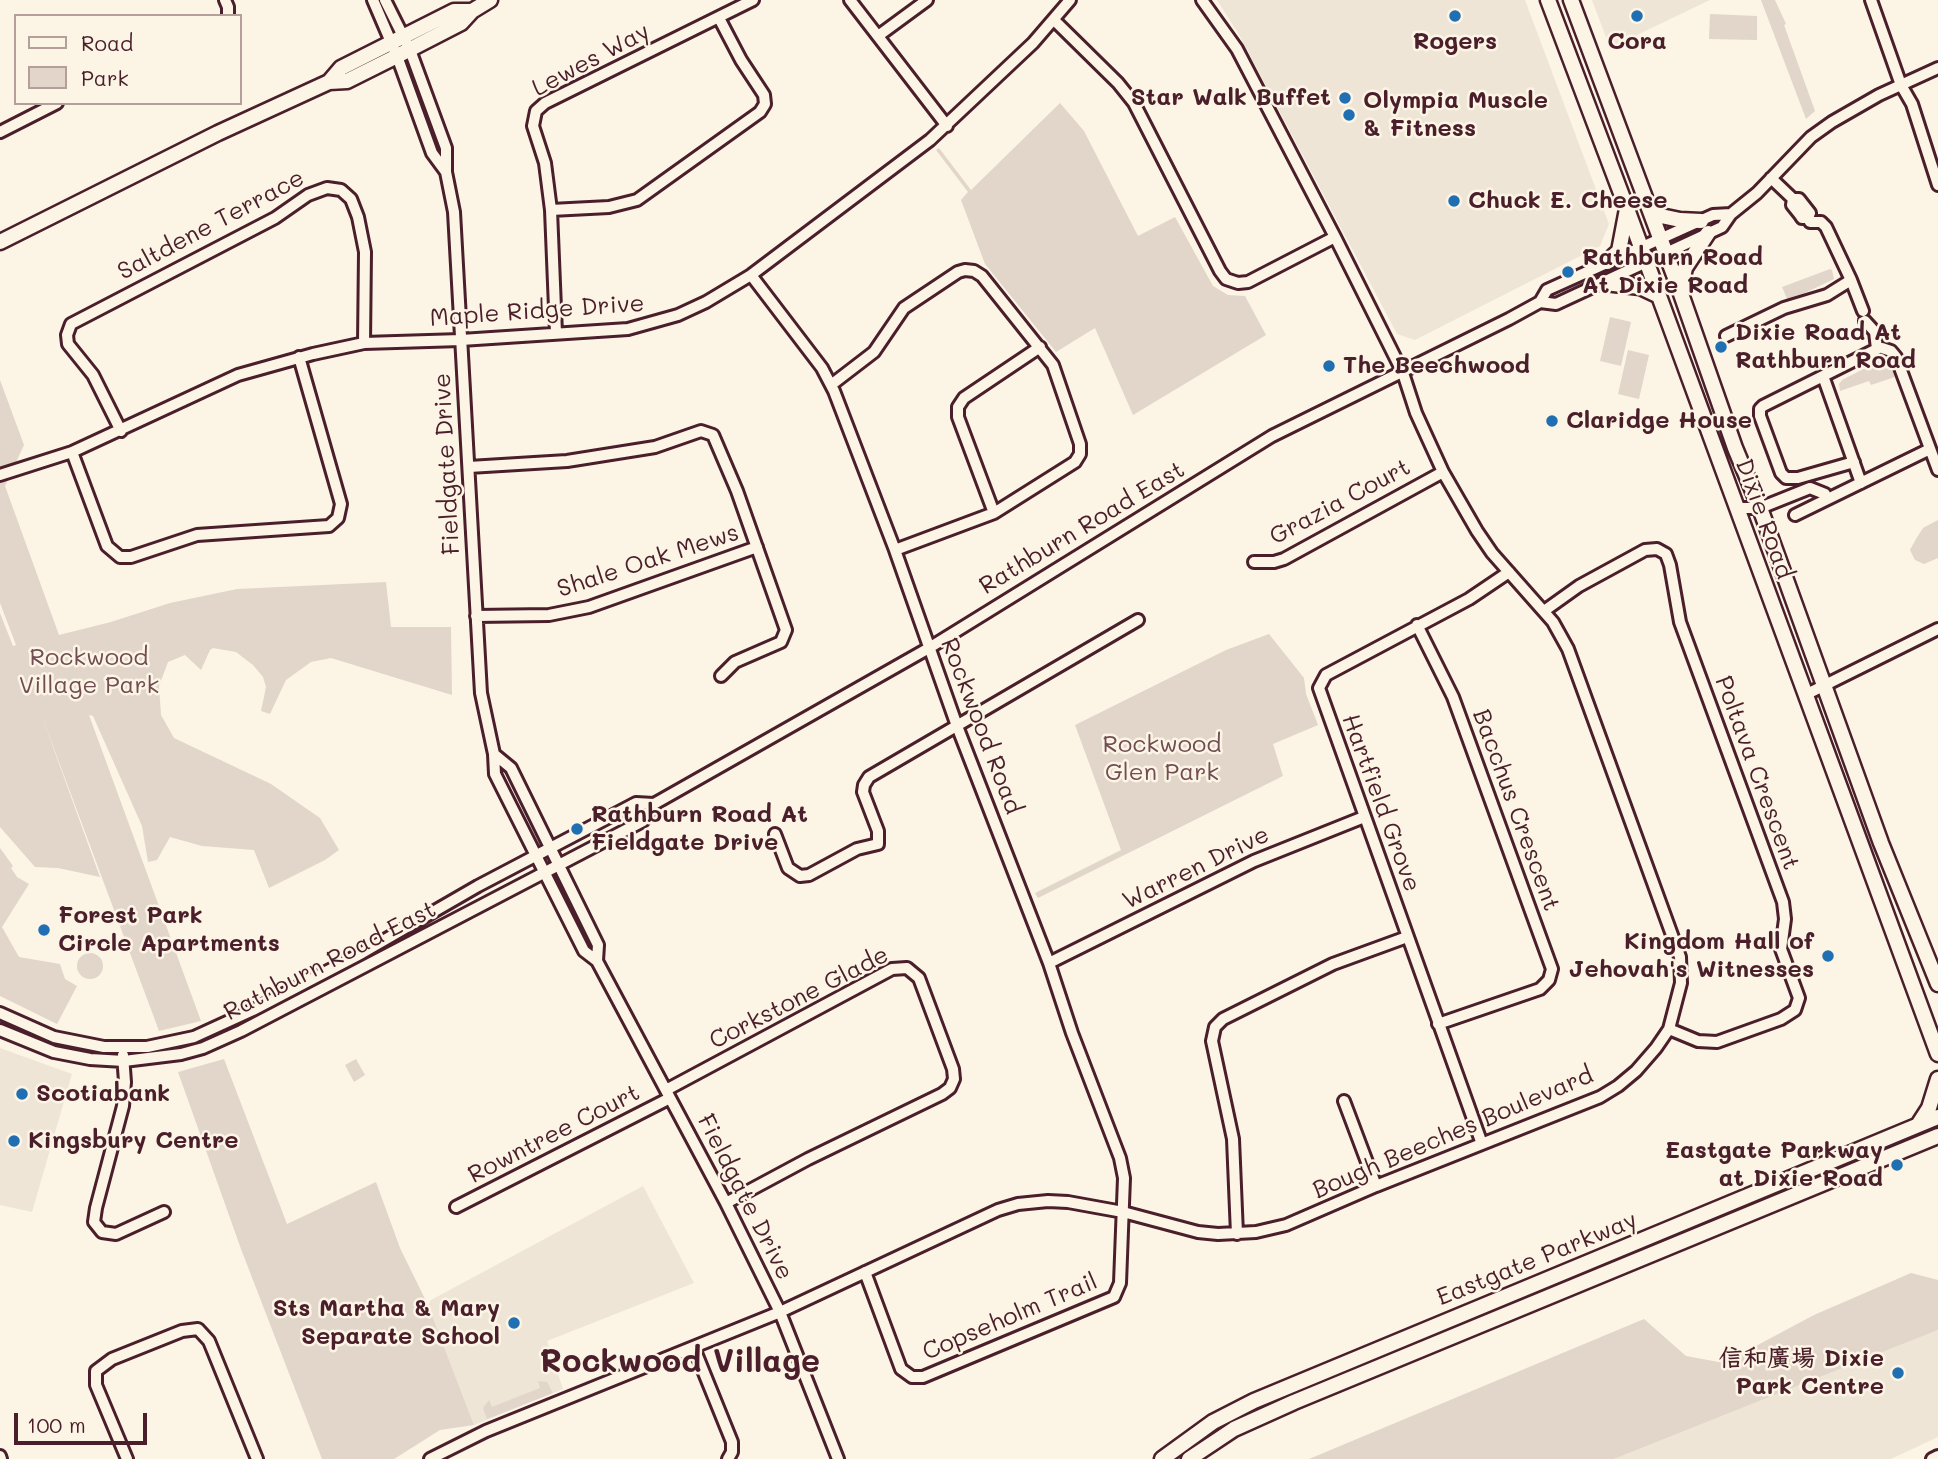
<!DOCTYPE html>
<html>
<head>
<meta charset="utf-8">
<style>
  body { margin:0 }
  #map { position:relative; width:1938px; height:1459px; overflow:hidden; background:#fcf5e5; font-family:Mali,sans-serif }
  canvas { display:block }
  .legend { position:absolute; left:14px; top:14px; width:228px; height:91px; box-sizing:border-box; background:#fcf5e5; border:2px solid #b59f9b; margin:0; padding:9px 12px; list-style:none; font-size:21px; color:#4a1f2b }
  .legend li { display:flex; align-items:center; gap:14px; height:35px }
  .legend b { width:35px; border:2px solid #b59f9b }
  .scale { position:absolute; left:14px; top:1413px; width:133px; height:32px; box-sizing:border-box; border:4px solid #4a1f2b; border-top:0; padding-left:9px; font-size:21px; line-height:24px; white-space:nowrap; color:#4a1f2b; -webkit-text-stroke:5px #fcf5e5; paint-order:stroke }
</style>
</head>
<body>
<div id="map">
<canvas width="1938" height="1459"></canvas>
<ul class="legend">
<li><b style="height:9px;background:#fcf5e5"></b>Road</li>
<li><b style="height:19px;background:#e2d5ca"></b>Park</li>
</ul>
<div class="scale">100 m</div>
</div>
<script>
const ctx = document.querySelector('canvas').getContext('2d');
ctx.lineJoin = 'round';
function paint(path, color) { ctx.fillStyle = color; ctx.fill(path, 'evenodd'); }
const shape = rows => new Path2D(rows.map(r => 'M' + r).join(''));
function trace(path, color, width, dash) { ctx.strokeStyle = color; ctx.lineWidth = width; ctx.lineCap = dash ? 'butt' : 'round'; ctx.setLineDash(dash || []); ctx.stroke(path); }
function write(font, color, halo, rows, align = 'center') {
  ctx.font = font + ' Mali,"LXGW WenKai TC",sans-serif'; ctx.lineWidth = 5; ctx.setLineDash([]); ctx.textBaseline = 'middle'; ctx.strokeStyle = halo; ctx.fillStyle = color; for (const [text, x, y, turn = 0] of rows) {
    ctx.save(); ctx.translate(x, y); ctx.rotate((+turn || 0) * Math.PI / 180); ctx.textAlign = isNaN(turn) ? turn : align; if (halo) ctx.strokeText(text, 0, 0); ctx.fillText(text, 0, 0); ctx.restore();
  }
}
const built = shape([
  [1217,0,1525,0,1609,224,1600,246,1415,340,1397,334,1238,33],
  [1592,0,1710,0,1610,48],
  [0,1048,72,1074,32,1212,0,1205],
  [643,1186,694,1283,547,1341,563,1389,474,1425,428,1305,431,1300],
  [1938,1330,1938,1437,1891,1459,1614,1459]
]);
const green = shape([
  [1761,0,1775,0,1786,24,1784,25,1815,111,1806,119],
  [1710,14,1757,16,1757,40,1709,39],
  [1060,103,1084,131,1138,236,1175,217,1213,286,1228,295,1245,296,1266,335,1133,415,1095,328,1056,352,985,264,961,200,968,192,936,150,939,148,971,190],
  [1830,269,1832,270,1834,279,1788,301,1782,287],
  [1610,317,1631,322,1621,366,1600,361],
  [1628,350,1649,355,1639,399,1618,394],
  [1879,361,1883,366,1890,364,1895,377,1871,385,1869,381,1840,391,1839,384,1842,380],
  [0,380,24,445,5,486,59,635,111,622,170,603,237,589,386,582,391,627,451,627,452,695,331,658,311,662,286,680,270,714,261,711,266,687,263,677,253,665,236,652,213,648,210,650,201,670,185,655,168,662,159,686,161,715,174,738,271,784,320,818,339,850,325,860,269,888,254,850,202,846,170,837,157,860,148,862,142,826,93,716,89,715,201,1021,159,1031,40,711,100,877,58,868,35,867,0,827,0,613,13,646,16,645,0,603],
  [1938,520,1938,558,1924,564,1915,560,1910,550,1916,539,1923,528],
  [1269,634,1304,678,1306,694,1318,725,1273,744,1283,776,1038,898,1035,893,1121,850,1075,725,1226,650],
  [0,848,13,866,11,868,17,877,29,884,2,927,19,957,60,964,65,979,77,986,57,1024,0,996],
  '77 966a13 13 0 1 1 26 0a13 13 0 1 1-26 0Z',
  [224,1059,287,1224,376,1182,400,1248,428,1305,474,1425,440,1430,394,1459,322,1459,241,1249,178,1072],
  [356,1059,365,1075,354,1082,345,1065],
  [1911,1273,1938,1280,1938,1330,1614,1459,1309,1459,1644,1319,1686,1356,1724,1363,1814,1315],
  [538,1381,547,1382,553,1393,487,1419,483,1408,489,1400,492,1407,540,1388]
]);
const minor = shape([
  [225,0,228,7,228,16],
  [373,0,397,56,432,153,446,172],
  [385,0,410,50,446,148,446,172,454,212,481,693,494,754,495,774,584,951,597,961,726,1203,780,1312,838,1459],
  [850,0,947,126],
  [1871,0,1901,85,1912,104,1938,185],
  [1054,20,1118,83,1134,103,1220,271,1226,279,1238,283,1248,282,1335,237],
  [878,36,927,0],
  [0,132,57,103],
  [1771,178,1793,199,1799,199,1810,213,1808,218,1810,222,1821,222,1826,227,1851,280,1863,311],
  [1793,199,1792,205,1800,215,1802,218,1808,218],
  [551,210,609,207,637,200,760,112,765,104,764,95,741,60,719,18],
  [751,275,822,368,834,391,895,550,957,726,1049,963,1072,1033,1120,1158,1124,1178,1120,1283,1114,1297,923,1377,912,1377,901,1369,865,1272],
  [1540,302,1556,304,1722,227,1731,214,1757,193,1811,137,1832,122,1879,95,1938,68],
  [556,333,551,210,545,163,533,126,536,111,545,103,753,0],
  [1726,336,1784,308,1827,295,1851,280],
  [1882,348,1891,351,1896,357,1938,470],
  [1823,376,1861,483],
  [831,385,874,352,904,308,958,272,965,270,974,271,982,276,1053,365,1080,444,1080,454,1075,462,994,513,895,550],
  [121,431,93,375,68,344,67,335,71,324,275,218,308,195,327,188,341,190,351,199,358,217,365,252,364,343],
  [72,452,107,546,120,557,131,557,197,535,329,526,338,518,341,504,299,357],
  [1854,462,1798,478,1786,478,1781,473,1760,416,1760,409,1763,406,1877,349,1875,332,1865,321],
  [469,467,567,461,655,447,701,431,713,435,737,491,786,630,781,642,735,662,721,676],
  [0,475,72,452,238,375,313,354,364,343,461,340,628,329,678,315,706,302,751,275,930,140,1033,43,1070,0],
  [1737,508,1760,508,1810,488,1825,494,1828,499],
  [994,513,958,417,958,407,964,398,1040,347],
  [1795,515,1930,449],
  [1254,562,1274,562,1284,559,1443,472],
  [1544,611,1579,586,1645,550,1657,549,1666,554,1670,565,1680,622,1783,902,1785,919,1781,949,1799,998,1795,1010,1781,1019,1717,1042,1698,1041,1669,1029],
  [476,616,549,615,589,607,757,547],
  [1417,625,1453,697,1552,969,1549,980,1540,989,1438,1024],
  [1805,695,1938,629],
  [494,754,511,768,598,945,597,961],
  [775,834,788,868,800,876,809,875,857,849,878,844,878,831,863,792,864,785,869,777,1138,620],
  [1049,963,1254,861,1364,817],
  [0,1013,54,1037,104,1047,147,1047,194,1037,253,1010,362,953,478,886,636,803,654,804],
  [0,1030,54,1052,90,1059,124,1061,181,1054,203,1048,241,1031,643,821,654,804,929,648,1272,436,1509,319,1540,302,1547,290,1713,215,1731,214],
  [123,1055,125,1082,123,1106,96,1208,94,1222,102,1232,116,1234,164,1212],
  [666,1090,892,969,907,968,919,978,953,1069,954,1079,950,1088,942,1094,808,1159,726,1203],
  [1344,1101,1376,1186],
  [1482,1144,1319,688,1326,675,1469,599,1509,572],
  [456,1207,670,1098],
  [1237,1234,1233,1139,1212,1041,1215,1027,1223,1019,1333,964,1407,937],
  [694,1348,732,1442,732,1452,728,1459],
  [0,1456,1,1459],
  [127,1459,96,1385,96,1371,112,1359,182,1331,198,1329,209,1341,257,1459],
  [430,1459,486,1431,780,1312,998,1210,1018,1204,1048,1201,1068,1202,1123,1212,1198,1232,1218,1234,1256,1232,1286,1225,1376,1186,1600,1097,1618,1086,1636,1071,1656,1048,1669,1029,1681,983,1680,957,1568,649,1553,622,1492,553,1477,531,1443,472,1416,413,1403,373,1335,237,1237,49,1202,0],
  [1932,1459,1938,1456]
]);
const major = shape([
  [1548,0,1627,209,1938,1054],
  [1571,0,1680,291,1735,448,1760,508,1881,843,1938,984],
  [329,82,341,68,454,11,472,11],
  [1648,203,1661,216,1680,220,1701,221],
  [0,242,218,133,329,82,347,81,397,56,461,23,472,11,490,0],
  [1607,262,1619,251,1627,209],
  [1605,283,1640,287,1659,296],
  [1680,291,1685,268,1708,233],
  [1918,1125,1929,1108,1938,1079],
  [1162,1459,1213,1422,1254,1401,1938,1117],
  [1189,1459,1234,1429,1294,1402,1938,1136]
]);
const markers = [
  [1455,16,7,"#1f6fb2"],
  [1637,16,7,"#1f6fb2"],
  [1345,98,7,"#1f6fb2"],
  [1349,115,7,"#1f6fb2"],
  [1454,201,7,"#1f6fb2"],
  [1568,272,7,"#1f6fb2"],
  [1721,347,7,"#1f6fb2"],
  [1329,366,7,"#1f6fb2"],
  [1552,421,7,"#1f6fb2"],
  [577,829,7,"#1f6fb2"],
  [44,930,7,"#1f6fb2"],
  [1828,956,7,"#1f6fb2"],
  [22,1094,7,"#1f6fb2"],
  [14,1141,7,"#1f6fb2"],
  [1897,1165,7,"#1f6fb2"],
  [514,1323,7,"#1f6fb2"],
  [1898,1373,7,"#1f6fb2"]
];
const poiNames = [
  ["Rogers",1455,42,"center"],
  ["Cora",1637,42,"center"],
  ["Star Walk Buffet",1331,98,"right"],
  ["Olympia Muscle",1363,101],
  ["& Fitness",1363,129],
  ["Chuck E. Cheese",1468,201],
  ["Rathburn Road",1582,258],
  ["At Dixie Road",1582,286],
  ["Dixie Road At",1735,333],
  ["Rathburn Road",1735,361],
  ["The Beechwood",1343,366],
  ["Claridge House",1566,421],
  ["Rathburn Road At",591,815],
  ["Fieldgate Drive",591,843],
  ["Forest Park",58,916],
  ["Circle Apartments",58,944],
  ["Kingdom Hall of",1814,942,"right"],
  ["Jehovah's Witnesses",1814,970,"right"],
  ["Scotiabank",36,1094],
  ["Kingsbury Centre",28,1141],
  ["Eastgate Parkway",1883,1151,"right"],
  ["at Dixie Road",1883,1179,"right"],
  ["Sts Martha & Mary",500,1309,"right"],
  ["Separate School",500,1337,"right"],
  ["信和廣場 Dixie",1884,1359,"right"],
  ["Park Centre",1884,1387,"right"]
];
const streetNames = [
  ["Lewes Way",591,60,-28],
  ["Saltdene Terrace",211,225,-28],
  ["Maple Ridge Drive",537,311,-4],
  ["Fieldgate Drive",447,464,-93],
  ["Grazia Court",1340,502,-28],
  ["Dixie Road",1764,519,70],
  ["Rathburn Road East",1082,528,-31],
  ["Shale Oak Mews",648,561,-18],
  ["Rockwood Road",981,726,69],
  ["Poltava Crescent",1757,773,70],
  ["Hartfield Grove",1381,803,70],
  ["Bacchus Crescent",1516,810,70],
  ["Warren Drive",1196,868,-26],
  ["Rathburn Road East",330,961,-27],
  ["Corkstone Glade",799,998,-27],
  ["Bough Beeches Boulevard",1453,1133,-23],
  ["Rowntree Court",554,1134,-27],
  ["Fieldgate Drive",745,1197,63],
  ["Eastgate Parkway",1537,1259,-22],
  ["Copseholm Trail",1010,1317,-23]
];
const parkNames = [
  ["Rockwood",89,658],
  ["Village Park",89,686],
  ["Rockwood",1162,745],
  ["Glen Park",1162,773]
];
const districtNames = [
  ["Rockwood Village",680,1362]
];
paint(built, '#eee5d7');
paint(green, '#e2d5ca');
trace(minor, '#4a1f2b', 16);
trace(major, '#4a1f2b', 19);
trace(minor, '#fcf5e5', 10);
trace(major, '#fcf5e5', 14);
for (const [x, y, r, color] of markers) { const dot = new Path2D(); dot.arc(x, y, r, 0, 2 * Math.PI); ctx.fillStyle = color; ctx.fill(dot); trace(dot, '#fcf5e5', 2.5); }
write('bold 24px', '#4a1f2b', '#fcf5e5', poiNames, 'left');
write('24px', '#4a1f2b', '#fcf5e5', streetNames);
write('24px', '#704c53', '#fcf5e5', parkNames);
write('bold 32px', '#4a1f2b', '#fcf5e5', districtNames);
</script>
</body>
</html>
